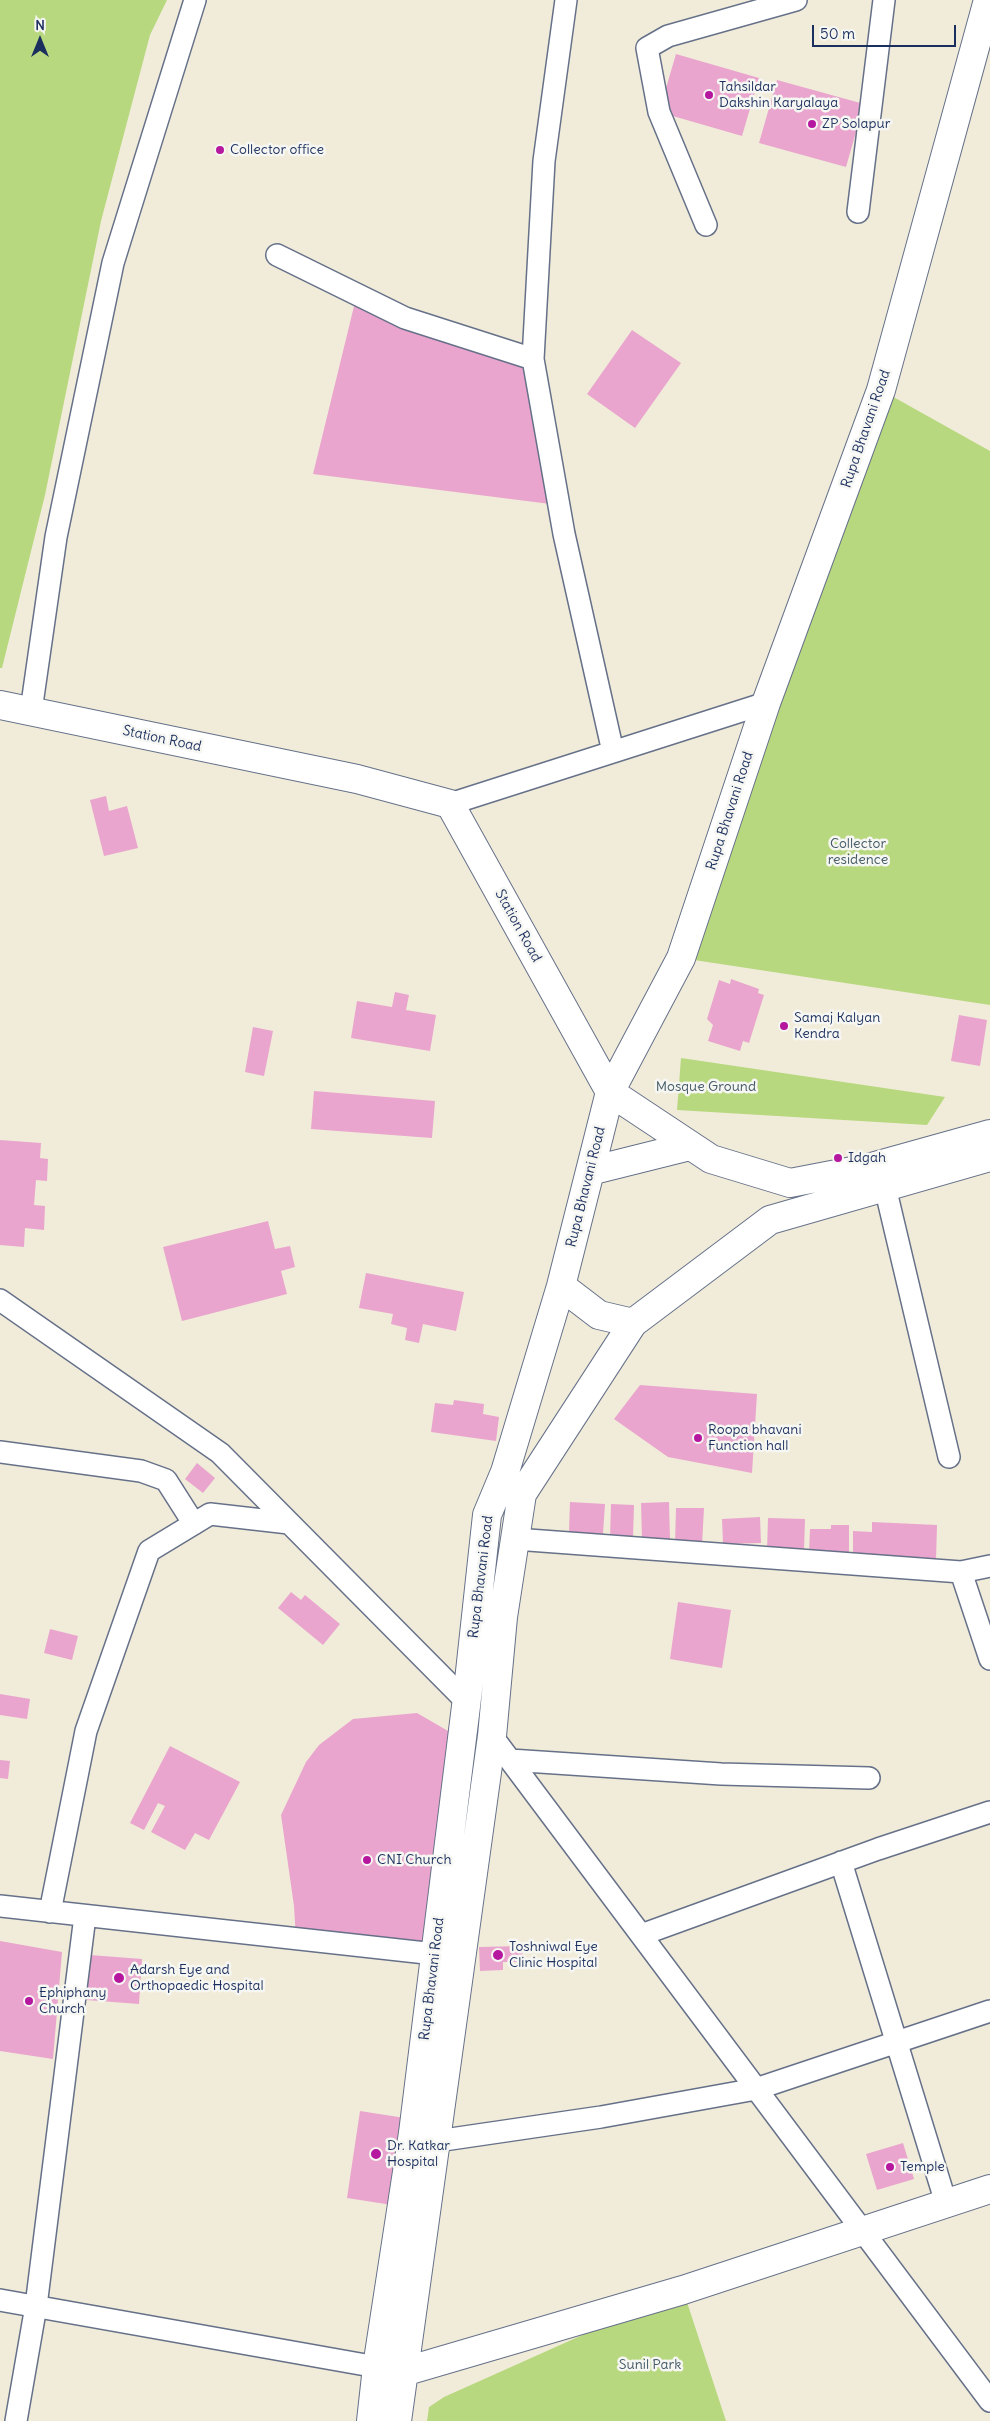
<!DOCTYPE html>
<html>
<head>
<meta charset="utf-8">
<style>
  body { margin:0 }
  #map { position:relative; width:990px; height:2421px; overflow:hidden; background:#f1ecd9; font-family:Delius,sans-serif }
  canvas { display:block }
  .north { position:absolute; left:15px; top:15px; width:50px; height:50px; -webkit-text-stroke:4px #f6f6f2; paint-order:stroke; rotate:0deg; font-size:14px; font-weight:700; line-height:20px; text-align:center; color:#1b2f5e }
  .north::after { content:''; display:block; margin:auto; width:18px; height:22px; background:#1b2f5e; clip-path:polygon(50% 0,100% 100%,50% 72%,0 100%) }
  .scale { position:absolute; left:812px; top:25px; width:144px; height:22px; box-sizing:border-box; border:2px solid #1b2f5e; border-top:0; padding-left:6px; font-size:15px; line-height:18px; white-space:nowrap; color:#1b2f5e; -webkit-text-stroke:4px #f6f6f2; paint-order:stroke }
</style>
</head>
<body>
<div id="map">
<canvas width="990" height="2421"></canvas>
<div class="north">N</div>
<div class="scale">50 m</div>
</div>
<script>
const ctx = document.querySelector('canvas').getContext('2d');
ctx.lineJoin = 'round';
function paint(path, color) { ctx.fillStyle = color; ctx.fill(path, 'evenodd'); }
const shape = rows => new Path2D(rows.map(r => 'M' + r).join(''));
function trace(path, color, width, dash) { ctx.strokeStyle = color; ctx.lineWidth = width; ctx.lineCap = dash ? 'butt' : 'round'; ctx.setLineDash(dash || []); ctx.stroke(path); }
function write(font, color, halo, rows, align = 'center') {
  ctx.font = font + ' Delius,sans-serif'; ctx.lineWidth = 5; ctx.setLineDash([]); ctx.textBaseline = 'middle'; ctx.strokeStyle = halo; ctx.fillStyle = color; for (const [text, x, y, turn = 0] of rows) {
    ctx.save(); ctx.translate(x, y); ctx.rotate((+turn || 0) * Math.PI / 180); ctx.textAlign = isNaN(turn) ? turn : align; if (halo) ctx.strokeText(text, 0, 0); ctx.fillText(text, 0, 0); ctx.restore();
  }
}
const green = shape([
  [0,0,167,0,150,35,101,221,45,495,2,668,0,668],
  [881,390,990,451,990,1005,681,958],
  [681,1058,945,1097,927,1125,677,1110],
  [683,2290,726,2421,427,2421,429,2407,444,2397]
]);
const building = shape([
  [676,54,759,78,742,136,659,112],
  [777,80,864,104,846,167,759,143],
  [357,294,533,359,558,505,313,474],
  [632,330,681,363,635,428,587,394],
  [106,796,109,811,127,806,138,848,104,856,90,800],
  [731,979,759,989,758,993,764,995,749,1043,743,1041,740,1051,708,1041,713,1025,707,1019,719,980,730,984],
  [395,992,409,995,406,1010,436,1015,430,1051,351,1038,357,1001,392,1007],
  [959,1015,987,1020,980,1066,951,1061],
  [253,1027,273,1031,264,1076,245,1072],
  [314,1091,435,1101,432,1138,311,1129],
  [0,1140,41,1143,40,1158,48,1159,47,1181,36,1180,34,1205,45,1206,44,1230,25,1228,24,1247,0,1245],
  [268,1221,275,1249,290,1246,295,1267,281,1271,287,1294,182,1321,163,1247],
  [366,1273,464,1292,456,1331,423,1324,419,1343,405,1340,407,1328,391,1324,393,1314,359,1308],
  [640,1385,757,1394,752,1473,668,1457,614,1419],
  [454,1400,484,1404,483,1414,499,1417,496,1441,431,1432,435,1403,453,1405],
  [197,1463,215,1478,203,1493,185,1479],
  [570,1502,605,1504,603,1534,569,1532],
  [669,1502,670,1539,642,1540,641,1503],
  [611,1504,634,1505,633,1538,610,1538],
  [676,1508,704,1508,702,1545,675,1544],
  [760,1517,761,1543,723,1544,722,1519],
  [768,1518,805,1519,804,1552,767,1551],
  [872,1522,937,1525,936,1560,853,1556,853,1531,872,1532],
  [831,1525,849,1525,849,1555,809,1554,810,1529,831,1529],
  [291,1592,301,1600,305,1595,340,1624,323,1645,278,1608],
  [678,1602,731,1610,722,1668,670,1659],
  [50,1629,78,1636,72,1660,44,1653],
  [0,1694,30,1699,27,1719,0,1715],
  [417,1713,462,1739,435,1954,296,1939,294,1906,281,1815,306,1762,319,1745,353,1719],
  [170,1746,240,1782,209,1840,195,1833,185,1850,151,1832,165,1806,158,1803,144,1830,130,1823],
  [0,1760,10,1761,8,1779,0,1778],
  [0,1941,62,1952,53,2059,0,2051],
  [522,1946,523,1962,503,1962,503,1970,480,1971,479,1947],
  [90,1955,142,1959,139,2004,86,2000],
  [360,2111,405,2118,392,2205,347,2198],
  [903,2143,914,2179,877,2190,866,2154]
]);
const street = shape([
  [566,0,544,161,533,359,564,534,613,752],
  [858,212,884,0],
  [706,225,659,112,647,48,668,36,796,0],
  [277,255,405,318,533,359],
  [31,711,56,537,113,263,195,0],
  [450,804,766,703],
  [885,1187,949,1457],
  [0,1300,220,1453,467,1702],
  [0,1452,141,1471,166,1480,194,1524],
  [515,1539,961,1572,990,1566],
  [961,1572,990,1659],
  [492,1736,990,2401],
  [510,1760,721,1774,869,1778],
  [841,1862,946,2203],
  [0,1906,435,1954],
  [50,1912,86,1731,149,1551,210,1514,289,1523],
  [641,1935,878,1849,990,1812],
  [437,2141,601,2117,756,2089,990,2011],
  [0,2300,377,2367],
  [16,2421,36,2306,85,1916]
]);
const secondary = shape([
  [0,705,357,779,450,804,610,1092,711,1159,790,1183,868,1168,990,1134],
  [590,1171,690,1146],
  [561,1286,599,1315,633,1323],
  [387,2369,403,2372,683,2290,990,2189],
  [371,2421,377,2367,413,2133,468,1690,487,1515,505,1472,561,1286,610,1092,681,958,766,703,881,390,988,0],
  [397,2421,492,1736,503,1617,522,1494,633,1323,770,1220,990,1157]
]);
const markers = [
  [709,95,5,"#b5179e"],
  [812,124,5,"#b5179e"],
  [220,150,5,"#b5179e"],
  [784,1026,5,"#b5179e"],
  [838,1158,5,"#b5179e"],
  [698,1438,5,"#b5179e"],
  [367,1860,5,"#b5179e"],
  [498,1955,6,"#b5179e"],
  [119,1978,6,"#b5179e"],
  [29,2001,5,"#b5179e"],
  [376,2154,6,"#b5179e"],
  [890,2167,5,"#b5179e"]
];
const poiNames = [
  ["Tahsildar",719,87],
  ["Dakshin Karyalaya",719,103],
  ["ZP Solapur",822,124],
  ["Collector office",230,150],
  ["Samaj Kalyan",794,1018],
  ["Kendra",794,1034],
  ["Idgah",848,1158],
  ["Roopa bhavani",708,1430],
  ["Function hall",708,1446],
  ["CNI Church",377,1860],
  ["Toshniwal Eye",509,1947],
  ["Clinic Hospital",509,1963],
  ["Adarsh Eye and",130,1970],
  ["Orthopaedic Hospital",130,1986],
  ["Ephiphany",39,1993],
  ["Church",39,2009],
  ["Dr. Katkar",387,2146],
  ["Hospital",387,2162],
  ["Temple",900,2167]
];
const streetNames = [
  ["Rupa Bhavani Road",866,429,-71],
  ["Station Road",162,739,12],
  ["Rupa Bhavani Road",730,811,-72],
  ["Station Road",518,926,61],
  ["Rupa Bhavani Road",586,1187,-76],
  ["Rupa Bhavani Road",481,1577,-83],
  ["Rupa Bhavani Road",432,1979,-83]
];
const parkNames = [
  ["Collector",858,844],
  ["residence",858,860],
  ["Mosque Ground",706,1087],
  ["Sunil Park",650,2365]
];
paint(green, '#b8d87f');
paint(building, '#e9a5cd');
trace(street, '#667189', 24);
trace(secondary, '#667189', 30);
trace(street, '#fff', 21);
trace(secondary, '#fff', 28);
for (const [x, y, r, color] of markers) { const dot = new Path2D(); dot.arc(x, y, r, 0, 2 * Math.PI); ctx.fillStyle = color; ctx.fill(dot); trace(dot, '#f6f6f2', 2); }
write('14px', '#1b2f5e', '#f6f6f2', poiNames, 'left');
write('14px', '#1b2f5e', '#f6f6f2', streetNames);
write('14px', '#425966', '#f6f6f2', parkNames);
</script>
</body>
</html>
